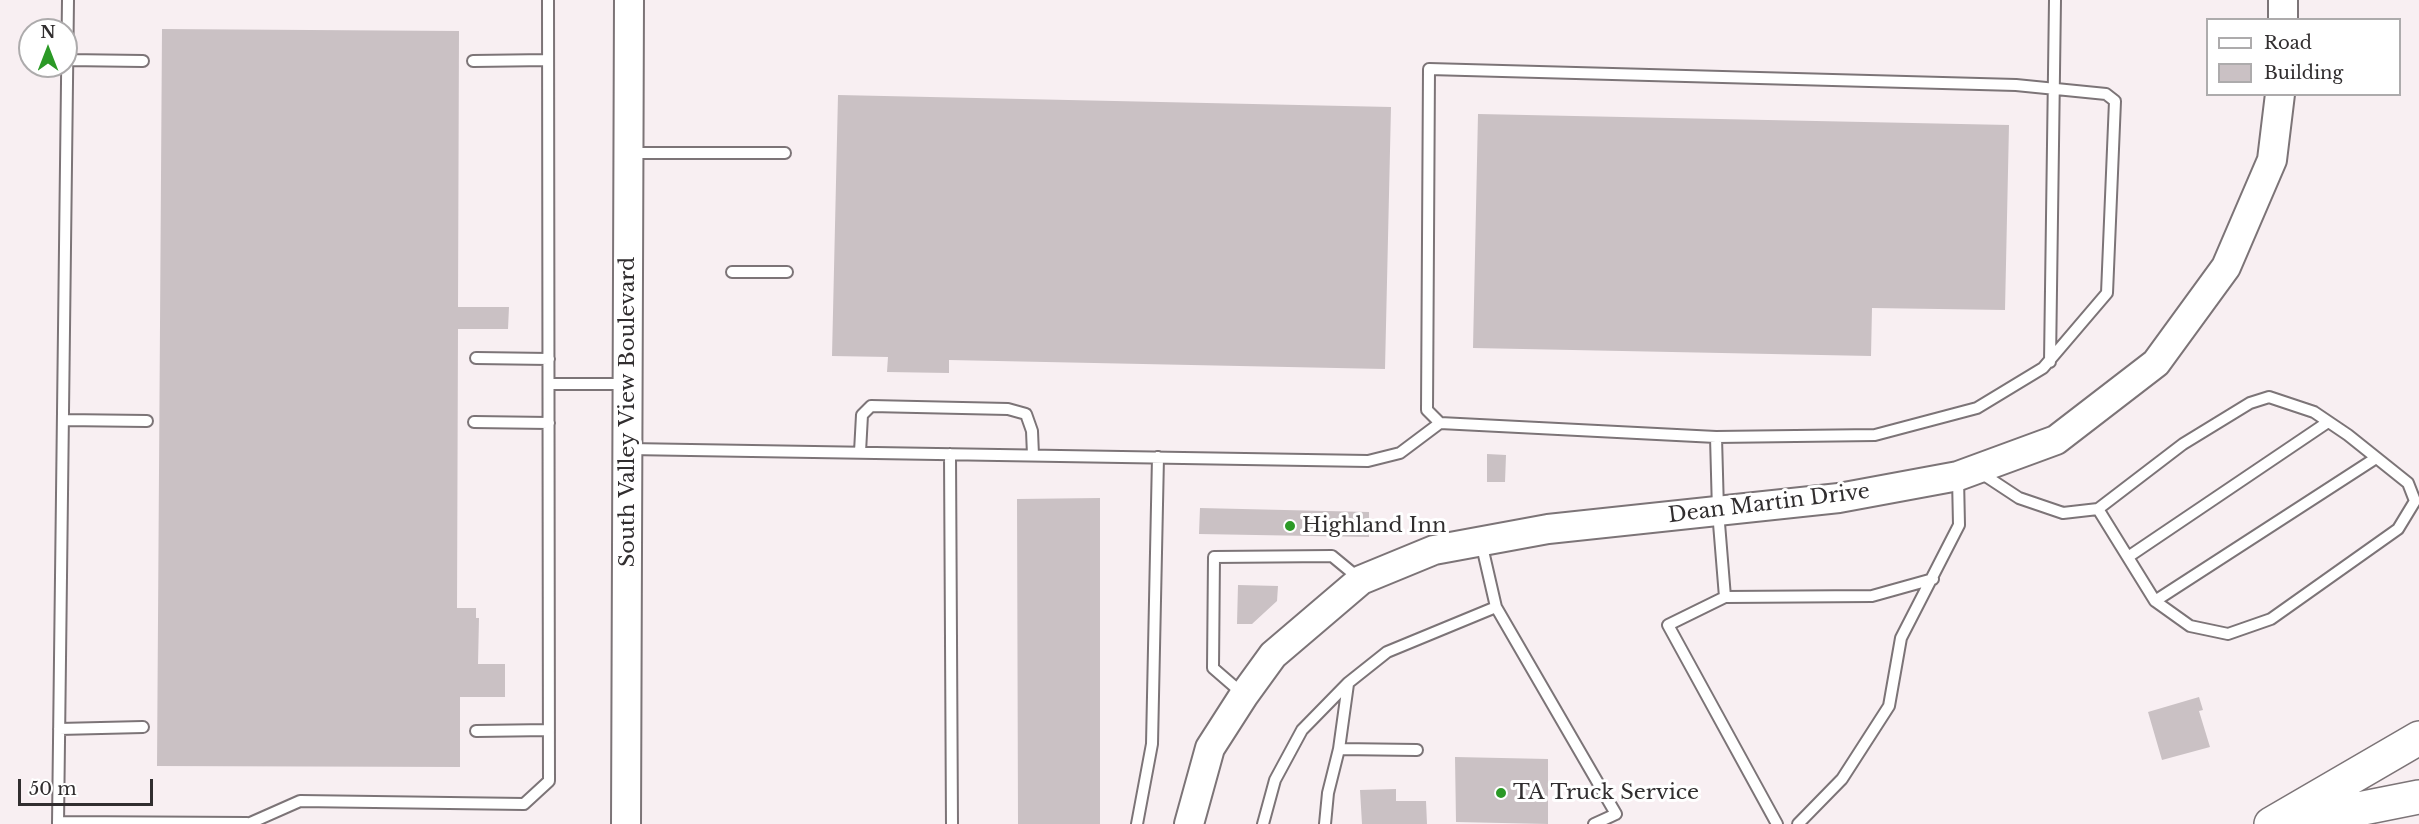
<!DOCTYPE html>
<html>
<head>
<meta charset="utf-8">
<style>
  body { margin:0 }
  #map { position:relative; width:2419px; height:824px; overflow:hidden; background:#f8eff2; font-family:"Libre Baskerville",serif }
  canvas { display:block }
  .legend { position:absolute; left:2206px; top:18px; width:195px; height:78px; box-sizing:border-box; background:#fff; border:2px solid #adabac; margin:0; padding:8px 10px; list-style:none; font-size:18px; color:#312e2f }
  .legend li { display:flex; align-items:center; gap:12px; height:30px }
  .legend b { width:30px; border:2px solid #adabac }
  .north { position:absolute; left:18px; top:18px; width:60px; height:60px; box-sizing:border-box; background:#fff; border:2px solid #adabac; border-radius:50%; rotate:0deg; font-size:16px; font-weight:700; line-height:24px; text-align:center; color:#312e2f }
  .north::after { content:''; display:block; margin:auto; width:21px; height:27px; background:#2b9926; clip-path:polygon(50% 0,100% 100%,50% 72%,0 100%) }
  .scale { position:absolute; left:18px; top:779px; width:135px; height:27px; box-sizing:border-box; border:3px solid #312e2f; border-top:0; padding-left:8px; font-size:18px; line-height:21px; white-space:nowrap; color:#312e2f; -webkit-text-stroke:4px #fff; paint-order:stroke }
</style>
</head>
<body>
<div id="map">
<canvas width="2419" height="824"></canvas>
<ul class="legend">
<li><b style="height:8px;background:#fff"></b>Road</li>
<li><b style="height:16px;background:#cac1c4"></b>Building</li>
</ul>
<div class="north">N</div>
<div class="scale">50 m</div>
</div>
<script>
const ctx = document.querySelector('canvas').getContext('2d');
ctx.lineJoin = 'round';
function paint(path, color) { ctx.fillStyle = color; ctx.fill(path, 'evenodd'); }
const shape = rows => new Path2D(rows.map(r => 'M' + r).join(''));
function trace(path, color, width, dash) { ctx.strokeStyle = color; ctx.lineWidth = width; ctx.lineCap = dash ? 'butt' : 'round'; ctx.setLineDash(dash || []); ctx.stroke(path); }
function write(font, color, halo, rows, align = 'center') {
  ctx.font = font + ' "Libre Baskerville",serif'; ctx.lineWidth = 6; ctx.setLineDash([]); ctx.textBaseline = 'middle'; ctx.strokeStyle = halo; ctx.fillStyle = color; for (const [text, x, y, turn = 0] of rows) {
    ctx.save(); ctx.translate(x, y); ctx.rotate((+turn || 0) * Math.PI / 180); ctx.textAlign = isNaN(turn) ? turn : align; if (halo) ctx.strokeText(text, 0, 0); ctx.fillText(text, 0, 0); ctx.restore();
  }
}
const building = shape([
  [162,29,459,31,458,307,509,307,508,329,458,329,457,608,476,608,476,618,479,618,478,664,505,664,505,697,460,697,460,767,157,766],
  [838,95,1391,107,1385,369,949,360,949,373,887,372,888,357,832,356],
  [1478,114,2009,125,2005,310,1872,308,1871,356,1473,348],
  [1487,454,1506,455,1505,482,1487,482],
  [1100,498,1100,824,1018,824,1017,499],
  [1200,508,1369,512,1369,537,1199,534],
  [1238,585,1278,586,1277,601,1252,624,1237,624],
  [2199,697,2203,710,2199,711,2210,747,2162,760,2148,712],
  [1455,757,1548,759,1548,824,1456,822],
  [1396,789,1396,801,1426,801,1427,824,1362,824,1360,790]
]);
const lane = shape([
  [67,60,143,61],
  [473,61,548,60],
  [629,153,785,153],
  [732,272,787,272],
  [476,358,549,359],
  [2050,362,2055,0],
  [549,384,626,384],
  [63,420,147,421],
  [474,422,549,423],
  [1716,437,1440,423,1427,410,1429,69,2016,85,2106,94,2115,101,2107,293,2043,368,1977,408,1875,435,1716,437,1718,511,1725,597,1872,596,1933,579],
  [629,449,1368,461,1400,453,1440,423],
  [860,452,862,415,871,406,1008,409,1026,414,1032,431,1033,455],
  [950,454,952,824],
  [1978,471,2019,498,2063,513,2098,509,2183,444,2250,403,2269,397,2314,412,2348,435,2408,483,2415,501,2398,529,2271,619,2228,634,2190,626,2155,601,2098,509],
  [2128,557,2328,422],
  [1725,597,1668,625,1777,824],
  [2155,601,2376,458],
  [1496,607,1616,814,1594,824],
  [1243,694,1213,668,1214,557,1332,556,1361,580],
  [59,729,143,727],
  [476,731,549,730],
  [1339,749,1417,750],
  [58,822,247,823],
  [58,824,68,0],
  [248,824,300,801,524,804,549,781,548,0],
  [1137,824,1152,744,1158,457],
  [1263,824,1275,780,1302,730,1348,683,1387,652,1496,607,1481,542],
  [1325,824,1328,793,1339,749,1348,684],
  [1798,824,1842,779,1889,706,1901,638,1959,525,1958,478]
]);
const secondary = shape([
  [2283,20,2283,0],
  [626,824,629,0],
  [1189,824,1210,748,1244,695,1273,655,1361,580,1434,550,1548,529,1839,498,1958,476,2056,440,2156,363,2226,267,2272,160,2280,94]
]);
const highway = shape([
  [2288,823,2419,797],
  [2271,824,2419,738]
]);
const markers = [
  [1290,526,6,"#2b9926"],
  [1501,793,6,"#2b9926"]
];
const streetNames = [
  ["South Valley View Boulevard",628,412,-90],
  ["Dean Martin Drive",1769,504,-7]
];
const poiNames = [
  ["Highland Inn",1302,526],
  ["TA Truck Service",1513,793]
];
paint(building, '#cac1c4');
trace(lane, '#7c7477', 14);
trace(secondary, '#7c7477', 32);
trace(highway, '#7c7477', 36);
trace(lane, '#fff', 10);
trace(secondary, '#fff', 28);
trace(highway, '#fff', 33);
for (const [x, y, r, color] of markers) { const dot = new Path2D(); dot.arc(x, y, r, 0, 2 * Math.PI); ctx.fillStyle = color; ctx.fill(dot); trace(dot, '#fff', 2); }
write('21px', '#312e2f', '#fff', streetNames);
write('21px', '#312e2f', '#fff', poiNames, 'left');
</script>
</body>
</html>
